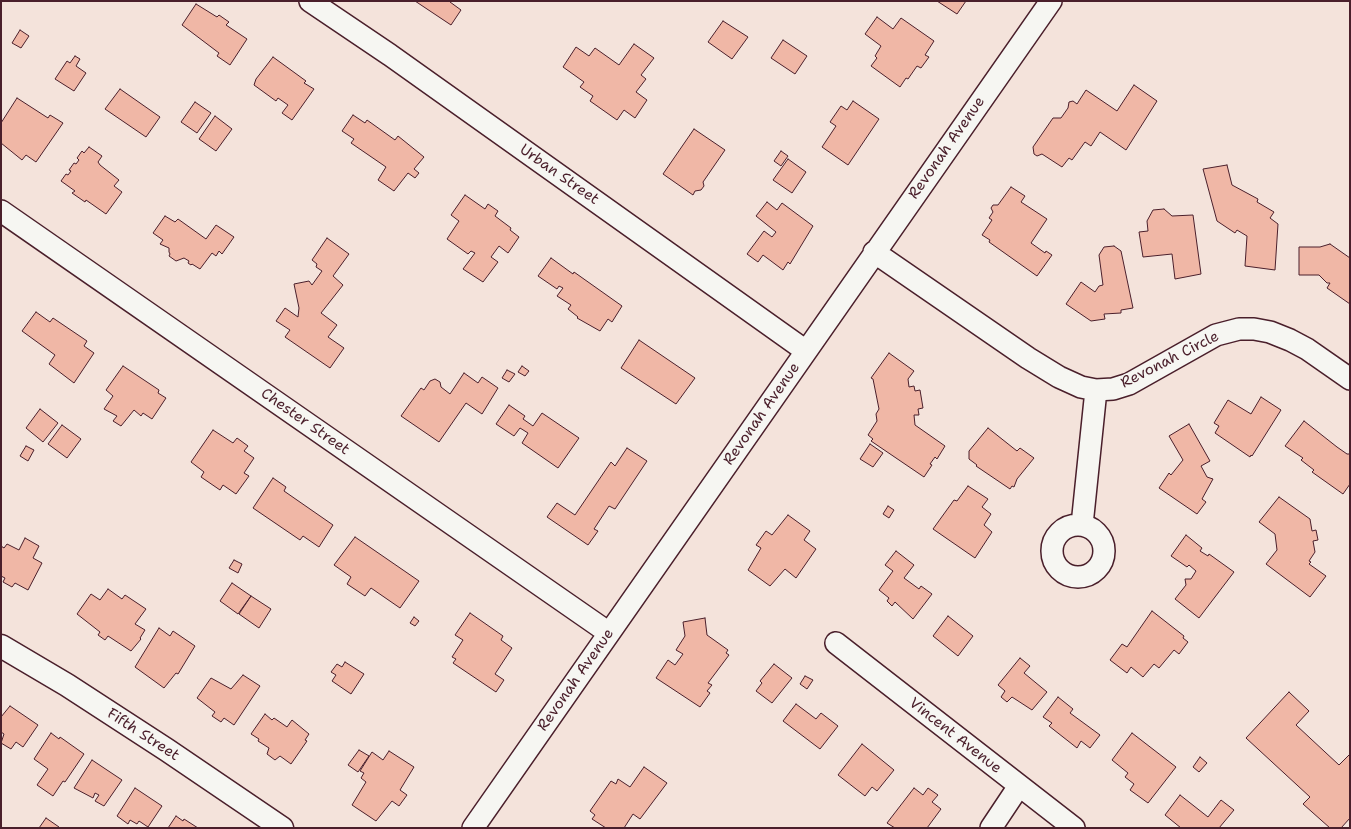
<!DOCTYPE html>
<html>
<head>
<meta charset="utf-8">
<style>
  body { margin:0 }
  #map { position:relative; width:1351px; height:829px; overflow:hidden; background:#f4e3db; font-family:"Shantell Sans",sans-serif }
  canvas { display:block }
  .frame { position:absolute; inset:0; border:2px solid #4a1f2b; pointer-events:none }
</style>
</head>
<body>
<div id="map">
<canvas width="1351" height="829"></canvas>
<div class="frame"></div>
</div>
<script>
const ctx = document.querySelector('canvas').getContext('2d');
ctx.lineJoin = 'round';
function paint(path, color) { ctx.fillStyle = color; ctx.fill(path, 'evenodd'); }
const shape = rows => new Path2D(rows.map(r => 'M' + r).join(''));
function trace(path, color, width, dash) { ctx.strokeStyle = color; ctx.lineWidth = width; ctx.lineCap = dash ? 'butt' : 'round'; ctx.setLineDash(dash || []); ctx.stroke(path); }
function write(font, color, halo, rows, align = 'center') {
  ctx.font = font + ' "Shantell Sans",sans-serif'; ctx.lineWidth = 3; ctx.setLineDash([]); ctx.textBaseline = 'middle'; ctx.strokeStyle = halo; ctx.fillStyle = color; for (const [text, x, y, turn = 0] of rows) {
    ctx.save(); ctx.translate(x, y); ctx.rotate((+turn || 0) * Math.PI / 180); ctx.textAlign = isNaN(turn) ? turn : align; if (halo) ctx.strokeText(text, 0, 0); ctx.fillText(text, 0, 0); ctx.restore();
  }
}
const building = shape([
  [415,1,451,1,450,2,461,10,451,25,415,1],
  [937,1,966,1,957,14,937,1],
  [196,4,217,17,219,15,229,22,226,25,247,39,230,65,217,56,219,53,182,25,196,4],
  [877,17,893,29,901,18,934,41,925,55,929,57,921,68,917,66,908,79,906,78,900,87,871,66,877,58,875,56,881,46,865,34,877,17],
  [723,21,748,37,732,59,708,42,723,21],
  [20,30,29,36,21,48,12,43,20,30],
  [783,40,807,56,795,74,771,58,783,40],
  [634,44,654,58,641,75,646,79,636,92,647,100,635,118,624,110,617,120,590,101,593,96,580,87,584,82,563,67,576,47,589,56,595,48,619,65,634,44],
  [75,56,80,59,76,66,86,73,74,91,55,79,67,61,70,63,75,56],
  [273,57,306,81,304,83,314,89,292,120,282,113,288,105,278,98,276,101,254,85,256,79,273,57],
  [1134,85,1157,101,1126,150,1100,132,1091,146,1085,142,1072,160,1069,158,1062,167,1042,154,1037,156,1034,154,1033,147,1053,118,1061,118,1068,108,1069,102,1073,101,1077,104,1086,90,1117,111,1134,85],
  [120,89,160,117,146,137,105,109,120,89],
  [17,98,48,118,50,115,63,123,36,162,26,155,22,160,1,143,1,123,17,98],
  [853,101,879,119,848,165,822,147,836,126,830,122,841,106,847,110,853,101],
  [195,102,211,113,197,133,181,122,195,102],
  [353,115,365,123,367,120,395,140,398,136,424,157,414,169,419,173,415,178,408,173,394,191,378,180,386,167,351,143,354,139,342,131,353,115],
  [215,116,232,129,216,151,199,139,215,116],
  [694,129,725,150,703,182,704,186,701,190,695,191,693,195,663,174,694,129],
  [89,147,102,156,98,162,100,165,119,180,114,186,122,192,106,214,86,200,85,202,72,193,75,191,61,181,66,174,68,175,71,171,69,170,74,163,76,164,79,160,77,158,82,151,84,153,89,147],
  [781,151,788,156,781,166,774,161,781,151],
  [788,159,806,172,792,193,773,180,788,159],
  [1227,165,1232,185,1258,199,1257,202,1274,212,1270,218,1278,224,1275,270,1245,266,1247,236,1237,230,1235,233,1217,221,1203,169,1227,165],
  [1011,187,1025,196,1021,202,1047,219,1031,243,1045,253,1046,251,1052,255,1037,276,989,242,990,240,982,235,992,220,989,218,993,212,991,208,993,205,998,205,1011,187],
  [465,195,485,209,488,204,498,211,495,216,511,228,510,230,519,237,508,253,499,246,491,257,498,262,483,282,463,269,475,253,471,251,468,254,447,239,459,221,451,215,465,195],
  [767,202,777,210,782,203,813,226,790,264,788,262,783,270,763,255,758,262,747,254,764,231,772,237,776,232,756,216,767,202],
  [1164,209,1172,216,1193,215,1201,274,1175,279,1172,254,1143,257,1139,232,1148,231,1147,221,1153,210,1164,209],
  [165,216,175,222,178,219,206,239,216,225,234,237,222,254,219,251,216,256,212,253,200,269,192,264,191,265,188,263,189,261,184,258,176,261,169,256,170,254,169,252,169,248,160,244,163,240,153,233,165,216],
  [327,238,349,254,333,276,343,285,321,313,337,325,328,337,344,348,330,368,285,337,290,330,276,321,285,308,298,317,299,308,294,284,309,281,312,285,322,271,316,267,317,264,312,260,327,238],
  [1330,244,1350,258,1350,304,1327,288,1330,283,1327,283,1319,275,1299,275,1299,247,1320,247,1330,244],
  [1114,246,1121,251,1133,308,1121,310,1121,313,1104,314,1105,319,1091,321,1066,304,1081,282,1095,292,1099,286,1103,285,1099,255,1104,247,1114,246],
  [551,258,573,274,574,272,622,306,612,322,608,319,600,331,577,318,578,317,568,309,571,305,557,296,563,288,559,286,557,289,538,276,551,258],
  [36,312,50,322,53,318,87,341,84,346,94,353,74,383,49,364,55,355,22,331,36,312],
  [639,340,695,378,676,404,621,368,639,340],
  [889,353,914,371,908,379,909,387,914,386,915,391,920,390,923,408,918,409,919,415,914,415,915,425,945,446,937,459,935,457,930,464,932,465,924,477,871,441,873,439,868,435,877,421,876,414,879,409,873,379,871,378,889,353],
  [123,366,159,390,158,393,166,398,152,419,143,413,141,416,134,410,121,426,113,421,117,416,104,409,113,396,106,390,123,366],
  [522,366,529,371,525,376,518,372,522,366],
  [507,370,515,374,509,382,502,378,507,370],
  [464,373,478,383,482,377,498,388,482,414,466,403,439,442,401,416,421,388,424,390,430,381,435,379,440,382,441,387,450,394,464,373],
  [1261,397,1281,410,1252,456,1251,455,1250,457,1215,433,1219,426,1214,423,1228,400,1251,414,1261,397],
  [509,405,525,416,523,419,533,426,542,413,579,438,558,468,522,443,528,433,520,428,514,436,496,424,509,405],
  [40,409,58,423,43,442,26,428,40,409],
  [1304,421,1337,447,1347,454,1350,454,1350,484,1343,494,1312,472,1314,470,1301,460,1303,458,1285,446,1304,421],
  [1189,424,1210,461,1201,466,1207,477,1213,479,1202,499,1206,502,1197,514,1159,488,1169,473,1171,475,1183,460,1169,436,1189,424],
  [62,425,81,439,67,458,48,444,62,425],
  [988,428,1017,451,1020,448,1034,458,1017,479,1014,487,1012,486,1010,489,976,466,977,465,969,459,969,451,988,428],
  [213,430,233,443,237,438,248,446,244,451,254,458,244,473,249,476,236,494,223,485,220,490,201,477,204,472,191,462,213,430],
  [870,444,883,453,873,467,860,459,870,444],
  [26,446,34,450,28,461,20,456,26,446],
  [627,448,647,461,615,509,609,506,594,529,598,531,588,545,547,517,557,503,575,515,611,462,615,466,627,448],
  [273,478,286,487,284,491,333,525,319,547,303,536,300,540,253,508,273,478],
  [968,486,988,499,982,507,991,514,984,525,992,532,975,558,933,529,954,500,957,501,968,486],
  [1279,497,1310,519,1312,531,1316,530,1318,540,1313,541,1315,552,1309,561,1311,562,1309,564,1326,576,1310,597,1266,564,1277,550,1275,534,1259,522,1279,497],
  [888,506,894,510,889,518,883,514,888,506],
  [788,515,810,531,804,540,816,549,796,578,785,569,770,586,748,570,761,548,756,545,766,531,772,535,788,515],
  [1186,535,1202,548,1200,551,1208,556,1209,554,1234,572,1199,618,1175,599,1186,585,1185,579,1191,579,1196,571,1189,565,1187,567,1171,556,1186,535],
  [355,537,419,581,400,608,371,588,365,596,347,584,351,577,334,565,355,537],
  [25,538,39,546,33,558,42,563,28,590,15,583,12,587,3,582,5,578,1,576,1,546,4,548,7,544,19,550,25,538],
  [896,551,914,565,904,578,919,589,921,586,932,594,913,619,895,602,892,606,887,601,889,598,879,590,893,571,885,565,896,551],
  [234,560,242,564,238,573,229,568,234,560],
  [232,583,251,596,238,614,220,601,232,583],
  [108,589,122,599,125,595,146,609,135,624,145,630,140,638,141,639,131,651,108,636,105,640,98,635,100,632,77,614,91,594,100,600,108,589],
  [251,596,271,609,259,628,239,614,251,596],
  [1152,611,1184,636,1183,638,1188,642,1179,654,1174,650,1159,668,1154,664,1143,677,1131,667,1127,673,1110,660,1122,644,1127,647,1152,611],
  [470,613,503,636,501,640,512,648,495,674,504,680,496,692,453,663,456,659,452,657,463,640,455,635,470,613],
  [948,616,973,636,958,656,933,636,948,616],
  [414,617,419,621,415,626,410,623,414,617],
  [705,618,707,635,728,650,726,653,729,655,708,683,712,685,707,691,710,693,700,707,656,678,668,660,675,665,683,654,676,650,685,636,683,622,705,618],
  [159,628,170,636,173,631,195,646,178,674,176,673,164,688,135,667,159,628],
  [1020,658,1030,666,1024,673,1047,692,1032,710,1012,697,1007,702,1001,697,1005,691,998,685,1020,658],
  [345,662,364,674,351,694,332,681,336,675,331,672,337,664,342,667,345,662],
  [774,664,792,678,772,703,756,691,762,683,760,681,774,664],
  [243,675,260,686,234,725,224,718,221,722,212,716,215,712,197,698,211,678,231,689,243,675],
  [805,676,813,680,807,689,800,684,805,676],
  [1289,692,1309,711,1296,725,1339,765,1350,754,1350,818,1341,828,1330,828,1303,804,1310,797,1246,738,1289,692],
  [1058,697,1073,709,1070,713,1100,735,1090,748,1081,741,1077,748,1049,726,1052,723,1043,717,1058,697],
  [796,704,816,719,821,713,838,726,820,749,783,721,796,704],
  [10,706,38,725,23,747,16,742,11,749,1,743,4,734,1,732,1,717,10,706],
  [265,714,272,720,274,718,287,727,292,720,309,734,305,740,307,741,291,764,280,756,275,760,267,754,269,748,258,741,259,739,251,734,265,714],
  [51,733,59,739,60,737,84,754,65,782,63,781,53,796,37,785,48,769,34,759,51,733],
  [1132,733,1176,767,1148,803,1130,790,1134,784,1125,777,1128,773,1112,760,1132,733],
  [862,744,894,770,877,791,872,787,865,796,838,775,862,744],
  [359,750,369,756,358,772,348,765,359,750],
  [389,751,414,767,400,790,407,795,399,806,392,801,376,821,352,805,366,782,361,778,364,773,360,771,372,752,383,760,389,751],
  [1200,757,1207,763,1199,772,1193,767,1200,757],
  [92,760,122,780,104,806,95,801,99,795,95,793,93,798,74,788,92,760],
  [644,767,667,783,640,819,633,814,624,828,606,828,592,819,595,815,590,811,611,781,616,784,618,779,630,787,644,767],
  [135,788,162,806,148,827,139,821,137,824,130,820,128,824,117,816,135,788],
  [914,788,923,795,928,788,938,795,932,802,941,809,927,828,895,828,887,823,914,788],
  [1180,795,1208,817,1221,800,1234,810,1219,828,1181,828,1165,815,1180,795],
  [176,816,183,821,184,819,198,828,168,828,176,816],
  [46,818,59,827,58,828,39,828,46,818]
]);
const minor = shape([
  [310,1,390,55,806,351],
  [1,211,609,633],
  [874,252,1028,358,1059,377,1081,387,1096,390,1113,389,1129,384,1216,335,1239,329,1254,329,1270,332,1290,340,1307,349,1350,379],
  [1082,525,1096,390],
  '1052 551a26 26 0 1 1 52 0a26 26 0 1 1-52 0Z',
  [836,643,1074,828],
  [473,828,1051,1],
  [991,828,1019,786]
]);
const tertiary = shape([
  [1,646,67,685,167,750,282,828]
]);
const streetNames = [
  ["Revonah Avenue",947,148,-55],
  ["Urban Street",559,175,35],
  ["Revonah Circle",1170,360,-27],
  ["Revonah Avenue",762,414,-55],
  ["Chester Street",305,422,35],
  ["Revonah Avenue",576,680,-55],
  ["Fifth Street",143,735,33],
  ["Vincent Avenue",955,736,38]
];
paint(building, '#f0b7a6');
trace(building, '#4a1f2b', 1);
trace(minor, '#4a1f2b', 24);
trace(tertiary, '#4a1f2b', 25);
trace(minor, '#f6f6f2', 21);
trace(tertiary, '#f6f6f2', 22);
write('15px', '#4a1f2b', '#f6f6f2', streetNames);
</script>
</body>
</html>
